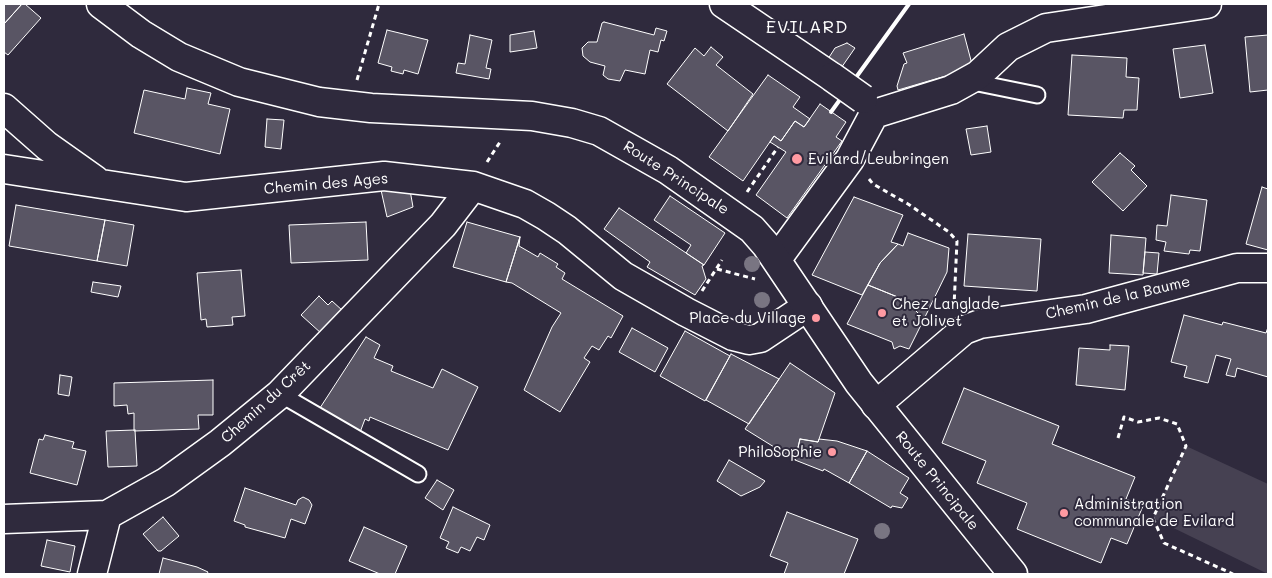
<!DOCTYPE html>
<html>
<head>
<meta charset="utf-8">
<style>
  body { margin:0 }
  #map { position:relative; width:1272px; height:578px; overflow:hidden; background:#2f2a3d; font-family:Mali,sans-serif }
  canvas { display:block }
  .frame { position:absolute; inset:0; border:5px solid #fff; pointer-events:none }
</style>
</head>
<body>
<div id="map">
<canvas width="1272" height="578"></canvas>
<div class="frame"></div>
</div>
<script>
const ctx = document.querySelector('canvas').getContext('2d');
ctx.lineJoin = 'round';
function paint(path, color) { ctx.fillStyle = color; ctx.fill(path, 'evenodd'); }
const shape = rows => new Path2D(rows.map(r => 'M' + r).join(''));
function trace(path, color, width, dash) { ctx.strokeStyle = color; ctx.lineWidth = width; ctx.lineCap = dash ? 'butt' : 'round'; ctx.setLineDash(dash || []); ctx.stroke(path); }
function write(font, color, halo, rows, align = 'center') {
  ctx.font = font + ' Mali,sans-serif'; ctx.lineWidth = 4; ctx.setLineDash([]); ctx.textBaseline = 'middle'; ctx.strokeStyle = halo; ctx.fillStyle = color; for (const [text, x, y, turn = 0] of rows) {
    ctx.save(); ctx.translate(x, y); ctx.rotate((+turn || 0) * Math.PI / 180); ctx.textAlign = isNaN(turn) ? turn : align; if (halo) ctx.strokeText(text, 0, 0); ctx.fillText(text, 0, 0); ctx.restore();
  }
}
const green = shape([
  [1186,446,1268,484,1268,574,1153,518]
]);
const building = shape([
  [4,4,22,4,4,24,4,4],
  [22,4,25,4,41,18,8,55,4,52,4,24,22,4],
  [604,22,654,35,656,28,667,31,664,41,661,40,658,52,650,50,645,74,625,70,620,81,608,79,603,75,605,66,590,62,583,56,582,48,588,42,597,42,602,23,604,22],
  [387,30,428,40,418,74,404,70,403,74,391,71,392,67,378,63,387,30],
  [534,31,537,48,510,52,510,35,534,31],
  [964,34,973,68,898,90,897,86,904,64,907,63,903,53,964,34],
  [470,35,492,40,486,68,491,69,489,79,456,73,458,63,465,64,470,35],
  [1268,35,1268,90,1250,92,1245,37,1268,35],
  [847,43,855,48,839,71,826,62,835,48,847,43],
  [1205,45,1213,93,1180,98,1173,49,1205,45],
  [711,47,723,57,716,65,753,94,728,131,667,84,695,48,704,56,711,47],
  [1072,55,1127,58,1126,77,1139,78,1137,110,1124,110,1123,118,1068,115,1072,55],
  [768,75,800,97,793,107,810,119,804,127,795,121,781,141,774,136,743,181,709,157,768,75],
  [187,88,211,93,208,104,230,109,220,154,134,133,144,90,185,99,187,88],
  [820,104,846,122,836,137,842,141,787,218,756,195,786,152,770,142,774,136,781,141,795,121,804,127,820,104],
  [267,119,284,120,281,149,265,147,267,119],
  [987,126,991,152,971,155,966,129,987,126],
  [1120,153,1135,166,1131,170,1147,186,1123,211,1092,182,1120,153],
  [1262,187,1268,189,1268,250,1246,244,1262,187],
  [381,190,410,190,413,207,387,217,381,190],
  [1171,195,1207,200,1200,251,1190,250,1189,254,1164,251,1166,242,1156,240,1157,225,1167,226,1171,195],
  [670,196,725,233,704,265,686,253,691,245,654,220,670,196],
  [854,197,903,215,891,242,898,244,880,263,862,295,812,275,854,197],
  [16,205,105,220,97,261,9,246,16,205],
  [619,208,704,265,702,266,706,279,695,295,647,267,650,262,604,229,619,208],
  [105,220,134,225,127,266,97,261,105,220],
  [366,222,368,260,291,263,289,225,366,222],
  [467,222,520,237,506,282,453,267,467,222],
  [908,233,949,248,947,272,924,319,905,300,868,285,880,263,898,244,903,246,908,233],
  [968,234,1041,239,1037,291,964,286,968,234],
  [1111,235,1146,238,1143,275,1109,273,1111,235],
  [520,237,519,246,538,257,540,253,558,264,556,267,565,273,562,279,623,316,611,338,608,336,599,350,592,346,584,358,590,362,560,412,524,390,552,327,561,313,512,283,506,282,520,237],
  [1145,252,1159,253,1157,274,1143,273,1145,252],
  [241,270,245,316,232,317,233,325,207,327,206,319,201,320,197,273,241,270],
  [93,282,121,286,118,297,91,292,93,282],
  [868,285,905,300,924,319,909,349,900,346,894,349,892,342,847,324,868,285],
  [319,296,328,305,332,301,343,311,322,334,301,315,319,296],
  [1184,315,1222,325,1223,322,1266,333,1268,327,1268,377,1237,368,1235,377,1226,375,1231,359,1216,355,1208,383,1184,377,1187,366,1171,362,1184,315],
  [632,328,668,348,655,372,619,352,632,328],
  [685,331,730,356,705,401,660,376,685,331],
  [366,337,380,345,374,358,393,366,391,371,433,388,442,369,478,387,448,450,370,417,369,421,365,419,359,435,318,411,366,337],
  [1110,345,1129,346,1125,390,1076,385,1079,348,1110,350,1110,345],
  [731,354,779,379,749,424,706,400,731,354],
  [790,363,835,393,818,442,800,439,795,460,745,429,790,363],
  [60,375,72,377,69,396,58,394,60,375],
  [213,380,213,415,198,415,199,429,134,431,134,413,128,414,127,405,114,406,114,383,213,380],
  [964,388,1059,426,1052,444,1135,477,1126,499,1143,506,1127,544,1111,538,1101,563,1017,529,1027,503,977,483,986,461,942,443,964,388],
  [135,430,137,466,108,467,106,431,135,430],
  [45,435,74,442,72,448,86,451,77,485,30,473,39,439,43,440,45,435],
  [800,439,818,442,819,439,837,441,867,451,849,483,824,469,823,471,795,460,800,439],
  [867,451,909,478,900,493,908,498,902,508,892,506,891,508,849,483,867,451],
  [729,460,765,481,760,487,741,496,717,481,729,460],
  [437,480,454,490,443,510,425,498,437,480],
  [245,488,296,505,298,500,303,497,309,500,312,505,305,524,291,519,285,538,245,527,245,525,234,521,245,488],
  [453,507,490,525,484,540,477,537,470,551,461,547,458,553,446,548,449,542,440,538,453,507],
  [787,512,858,539,844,574,784,574,788,563,770,556,787,512],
  [163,517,179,536,161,551,158,551,143,534,163,517],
  [364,527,407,546,395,574,380,574,349,561,364,527],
  [47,540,75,546,70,572,41,566,47,540],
  [163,558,197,567,208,572,207,574,159,574,163,558]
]);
const path = shape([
  [357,80,379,4],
  [487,162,500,142],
  [869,179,873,184,908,204,949,232,957,241,954,306],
  [747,192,778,147],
  [717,269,755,279],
  [702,291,722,260],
  [1118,438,1124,417,1138,422,1159,418,1177,424,1186,446,1153,518,1164,543,1233,574]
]);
const lane = shape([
  [968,81,1037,95],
  [280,394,418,474]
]);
const street = shape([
  [724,4,832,77],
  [4,108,47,146,95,180],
  [874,114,951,90,978,75,1008,47,1046,28,1207,4],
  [4,169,186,197,384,176,473,186,525,204,546,216,567,230,623,276,686,312,733,336,749,340,760,338,808,306],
  [777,259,850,159,874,114],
  [876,405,964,330,980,324,1086,309,1237,268,1268,268],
  [4,519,107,515,166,482,220,443,280,394,443,225,473,186],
  [92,574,107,515]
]);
const secondary = shape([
  [101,4,141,34,179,57,239,82,319,102,371,108,532,116,572,123,599,131,668,170,752,229,766,245,859,383,1013,574]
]);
const rail = shape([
  [831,112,909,4]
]);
const streetBridge = shape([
  [832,77,863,99]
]);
const trees = [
  [752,264],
  [762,300],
  [882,531]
];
const markers = [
  [797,159,6,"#ff9aa2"],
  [882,313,5,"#ff9aa2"],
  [816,318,5,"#ff9aa2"],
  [832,452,5,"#ff9aa2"],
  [1064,513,5,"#ff9aa2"]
];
const poiNames = [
  ["Evilard/Leubringen",808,159],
  ["Chez Langlade",892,304],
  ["et Jolivet",892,321],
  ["Place du Village",806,318,"right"],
  ["PhiloSophie",822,452,"right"],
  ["Administration",1074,504],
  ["communale de Evilard",1074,521]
];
const streetNames = [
  ["Route Principale",676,178,33],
  ["Chemin des Ages",326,184,-5],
  ["Chemin de la Baume",1118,298,-13],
  ["Chemin du Crêt",266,402,-42],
  ["Route Principale",937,481,51]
];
const quarterNames = [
  ["EVILARD",807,27]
];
paint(green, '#464152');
paint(building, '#595564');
trace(building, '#fff', 1);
trace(lane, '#fff', 19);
trace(street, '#fff', 31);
trace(secondary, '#fff', 31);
trace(path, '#fff', 3, [5, 4]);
trace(lane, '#2f2a3d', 15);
trace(street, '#2f2a3d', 28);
trace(secondary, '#2f2a3d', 28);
trace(rail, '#fff', 4);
trace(streetBridge, '#fff', 31, []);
trace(streetBridge, '#2f2a3d', 28);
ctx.fillStyle = '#797582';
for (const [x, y] of trees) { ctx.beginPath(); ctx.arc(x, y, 8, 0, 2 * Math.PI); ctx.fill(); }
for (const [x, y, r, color] of markers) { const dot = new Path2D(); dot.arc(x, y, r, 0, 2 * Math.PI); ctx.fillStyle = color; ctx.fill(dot); trace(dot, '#2f2a3d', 2); }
write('15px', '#fff', '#2f2a3d', poiNames, 'left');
write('15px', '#fff', '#2f2a3d', streetNames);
ctx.letterSpacing = '1px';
write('18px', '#fff', '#2f2a3d', quarterNames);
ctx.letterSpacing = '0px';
</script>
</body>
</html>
